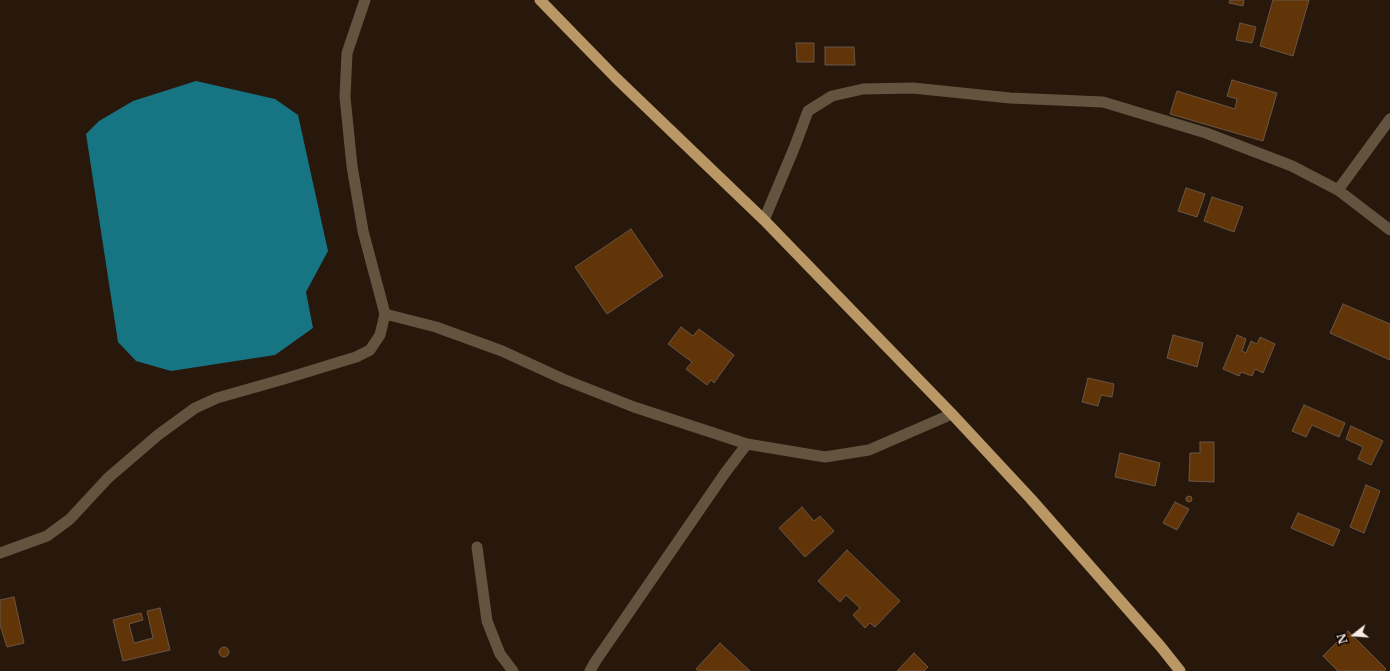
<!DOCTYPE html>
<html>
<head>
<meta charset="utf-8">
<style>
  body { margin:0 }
  #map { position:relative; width:1390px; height:671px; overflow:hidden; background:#28180b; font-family:"Libre Baskerville",serif }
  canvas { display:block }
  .north { position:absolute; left:1334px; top:615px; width:40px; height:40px; -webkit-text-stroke:3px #0b0502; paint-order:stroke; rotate:253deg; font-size:11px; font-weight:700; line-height:16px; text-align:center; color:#f9ede5 }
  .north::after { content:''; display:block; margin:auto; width:14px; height:18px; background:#f9ede5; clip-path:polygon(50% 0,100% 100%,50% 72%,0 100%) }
</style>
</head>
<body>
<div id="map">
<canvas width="1390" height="671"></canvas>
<div class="north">N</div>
</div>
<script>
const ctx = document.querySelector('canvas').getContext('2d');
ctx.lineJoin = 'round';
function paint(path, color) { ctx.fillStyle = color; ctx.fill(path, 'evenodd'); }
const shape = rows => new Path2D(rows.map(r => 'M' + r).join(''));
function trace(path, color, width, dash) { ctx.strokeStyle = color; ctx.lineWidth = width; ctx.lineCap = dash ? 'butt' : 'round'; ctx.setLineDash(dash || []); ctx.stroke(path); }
const water = shape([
  [196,81,275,99,298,115,328,251,306,292,313,328,275,355,171,371,136,361,118,342,86,134,99,121,133,101]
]);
const building = shape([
  [1230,0,1244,0,1243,6,1229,3,1230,0],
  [1273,0,1309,0,1293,56,1260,46,1273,0],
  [1240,23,1256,27,1252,43,1236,40,1240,23],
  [796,43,814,43,814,62,797,62,796,43],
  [825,47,854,47,855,65,825,65,825,47],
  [1232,80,1277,93,1263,141,1170,114,1177,91,1235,109,1237,99,1227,96,1232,80],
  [1186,188,1205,194,1197,217,1178,211,1186,188],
  [1212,197,1243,207,1234,232,1204,221,1212,197],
  [631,229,663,276,607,314,575,267,631,229],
  [1343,304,1390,324,1390,360,1330,333,1343,304],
  [681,327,693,336,699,329,734,355,714,383,711,380,707,385,686,369,692,362,668,344,681,327],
  [1173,335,1203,343,1197,367,1167,358,1173,335],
  [1237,335,1246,339,1242,351,1246,353,1251,341,1257,344,1260,337,1275,344,1263,373,1255,369,1252,376,1241,372,1239,376,1223,369,1237,335],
  [1088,378,1114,384,1112,397,1101,395,1098,406,1082,402,1088,378],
  [1304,405,1345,423,1339,437,1312,425,1306,437,1292,431,1304,405],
  [1351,426,1383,441,1371,465,1358,459,1363,447,1346,439,1351,426],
  [1200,442,1214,442,1214,482,1189,481,1190,453,1200,453,1200,442],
  [1120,453,1160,463,1155,486,1115,477,1120,453],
  [1366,485,1380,491,1364,533,1350,527,1366,485],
  '1186 499a3 3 0 1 1 6 0a3 3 0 1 1-6 0Z',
  [1175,502,1189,509,1177,530,1163,523,1175,502],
  [802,507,814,521,820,516,834,531,805,557,779,528,802,507],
  [1298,513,1340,530,1333,546,1291,528,1298,513],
  [847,550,900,601,875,627,870,623,865,628,853,615,860,608,846,595,840,602,818,581,847,550],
  [14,597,24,643,7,647,0,625,0,600,14,597],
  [160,608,170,650,123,661,113,620,141,613,143,620,129,624,134,643,153,638,147,611,160,608],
  [1348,631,1386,669,1384,671,1338,671,1323,656,1348,631],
  [720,643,750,671,698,671,696,669,720,643],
  '219 652a5 5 0 1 1 10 0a5 5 0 1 1-10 0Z',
  [914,653,928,667,924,671,897,671,914,653]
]);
const minor = shape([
  [1338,190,1390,119],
  [764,220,795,146,808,111,832,96,863,89,913,88,1010,98,1103,102,1206,133,1292,166,1338,190,1390,230],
  [385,314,436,327,502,351,563,379,634,407,747,444,825,457,869,450,952,414],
  [477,547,487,621,500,654,513,671],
  [0,553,47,536,70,519,108,478,158,435,195,408,217,398,284,379,356,357,370,350,380,335,385,314,363,231,352,166,345,97,347,53,365,0],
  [590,671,595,662,725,473,747,444]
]);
const trunk = shape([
  [540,0,616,78,764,220,952,414,1031,499,1161,647,1180,671]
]);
paint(water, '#167483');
paint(building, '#623509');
trace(building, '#695647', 1);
trace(minor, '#63543f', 11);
trace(trunk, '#ba9866', 11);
</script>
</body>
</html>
